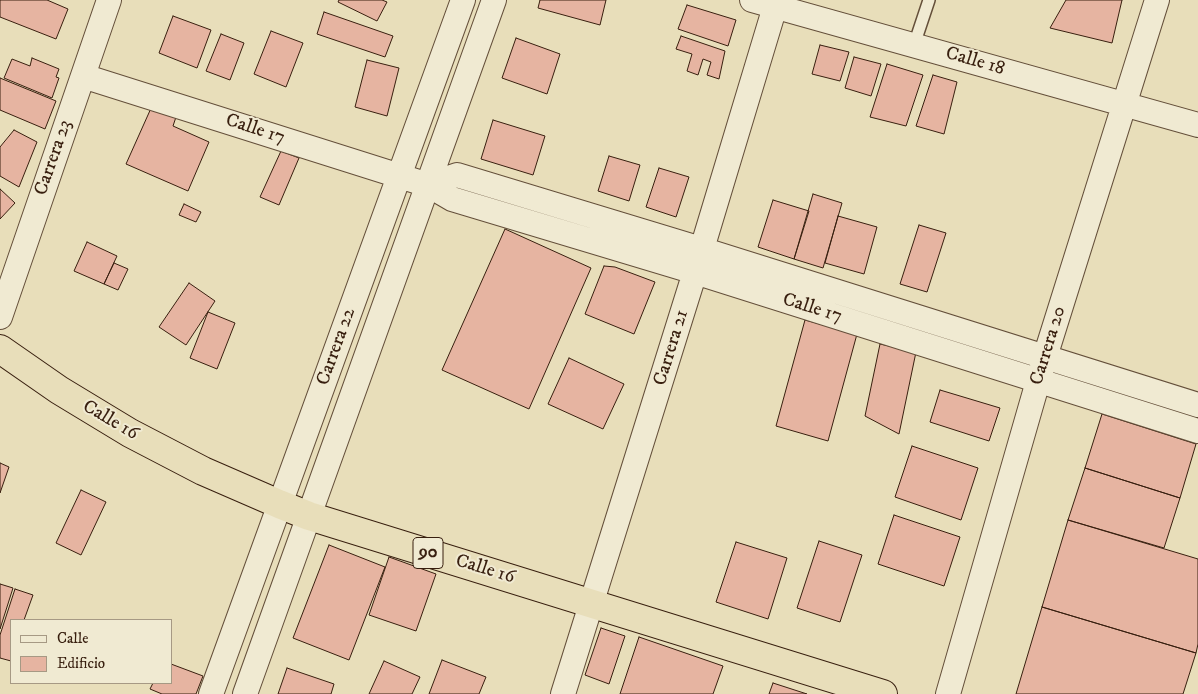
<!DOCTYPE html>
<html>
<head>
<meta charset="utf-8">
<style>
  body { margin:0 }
  #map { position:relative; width:1198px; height:694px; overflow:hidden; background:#e8deba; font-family:"IM FELL DW Pica",serif }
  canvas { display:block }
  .legend { position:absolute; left:10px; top:619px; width:162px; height:65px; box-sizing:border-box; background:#f0ead2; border:1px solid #a69984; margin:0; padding:6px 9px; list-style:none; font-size:15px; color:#381f0f }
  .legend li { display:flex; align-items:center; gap:10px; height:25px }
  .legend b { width:25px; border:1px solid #a69984 }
</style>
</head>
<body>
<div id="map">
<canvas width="1198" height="694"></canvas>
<ul class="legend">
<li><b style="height:6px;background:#f0ead2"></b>Calle</li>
<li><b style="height:14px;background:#e6b4a1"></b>Edificio</li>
</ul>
</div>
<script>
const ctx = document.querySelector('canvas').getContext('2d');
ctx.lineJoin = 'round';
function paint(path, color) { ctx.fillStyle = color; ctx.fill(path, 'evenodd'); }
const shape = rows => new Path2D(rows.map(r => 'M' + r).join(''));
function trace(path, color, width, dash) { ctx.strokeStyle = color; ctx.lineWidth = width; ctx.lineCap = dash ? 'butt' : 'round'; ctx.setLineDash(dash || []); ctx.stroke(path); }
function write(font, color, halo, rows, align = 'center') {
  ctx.font = font + ' "IM FELL DW Pica",serif'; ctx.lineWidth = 4; ctx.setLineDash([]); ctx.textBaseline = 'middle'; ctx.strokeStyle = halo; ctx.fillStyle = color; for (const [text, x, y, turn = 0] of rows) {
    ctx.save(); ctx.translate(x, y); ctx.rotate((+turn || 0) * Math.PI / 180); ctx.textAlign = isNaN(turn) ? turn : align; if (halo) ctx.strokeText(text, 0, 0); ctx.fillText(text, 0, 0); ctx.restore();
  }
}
const building = shape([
  [0,0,47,0,68,9,56,39,0,17,0,0],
  [339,0,382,0,387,2,377,21,338,2,339,0],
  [540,0,606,0,600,25,538,8,540,0],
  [1122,0,1112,43,1050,28,1066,0,1122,0],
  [687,5,736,20,728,46,678,29,687,5],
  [324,12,393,36,385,57,317,34,324,12],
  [173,16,211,30,197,68,159,53,173,16],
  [271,31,303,43,286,87,254,74,271,31],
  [221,34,244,43,230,80,206,71,221,34],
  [681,36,725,51,719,79,707,75,711,62,703,59,698,75,687,71,692,54,676,49,681,36],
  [516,38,560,54,547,94,502,78,516,38],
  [820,45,849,52,840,81,812,74,820,45],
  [854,57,881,64,871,96,845,88,854,57],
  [32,58,59,69,56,77,59,78,52,98,4,78,12,59,30,66,32,58],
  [367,60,399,68,387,116,355,107,367,60],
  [887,64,923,75,906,126,870,117,887,64],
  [933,75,957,82,944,134,916,126,933,75],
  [0,78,56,101,45,129,0,110,0,78],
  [152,106,176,117,173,126,209,142,188,191,126,164,152,106],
  [493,120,545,136,533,175,481,159,493,120],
  [14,130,37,142,19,187,0,176,0,147,14,130],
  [281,151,299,158,279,205,260,197,281,151],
  [609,156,640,165,629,201,598,191,609,156],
  [659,168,689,177,676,217,646,207,659,168],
  [0,189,15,203,0,219,0,189],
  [813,194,842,203,823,268,794,259,813,194],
  [773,200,809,211,794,259,758,247,773,200],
  [184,204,201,212,196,222,179,215,184,204],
  [838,216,877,227,864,274,825,263,838,216],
  [919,225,946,233,927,292,900,284,919,225],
  [505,229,591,268,529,409,442,370,505,229],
  [87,242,117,256,104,284,74,271,87,242],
  [114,263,128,269,118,290,104,284,114,263],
  [604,266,615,267,655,282,634,334,585,314,604,266],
  [189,283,215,301,186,345,159,327,189,283],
  [208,312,235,323,217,369,190,358,208,312],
  [805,320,857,334,828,441,776,426,805,320],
  [880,344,916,352,899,434,865,416,880,344],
  [569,358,624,384,603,429,548,404,569,358],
  [940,390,1000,408,989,441,930,422,940,390],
  [1102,414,1196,444,1180,498,1085,468,1102,414],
  [912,446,978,468,961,520,895,497,912,446],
  [0,463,9,467,0,493,0,463],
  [1085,468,1180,498,1164,548,1068,520,1085,468],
  [81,490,106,502,81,555,56,543,81,490],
  [894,515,960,537,944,586,878,564,894,515],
  [1068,520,1198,559,1198,644,1196,653,1042,607,1068,520],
  [819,541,862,555,840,622,797,608,819,541],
  [736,542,787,558,768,619,716,602,736,542],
  [329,545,385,567,349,660,293,638,329,545],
  [389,557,436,574,416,631,369,615,389,557],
  [0,584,13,588,0,629,0,584],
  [15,589,33,595,24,620,11,620,11,661,0,658,0,635,15,589],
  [1042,607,1196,653,1183,694,1016,694,1042,607],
  [601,628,625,636,609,684,585,675,601,628],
  [639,637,723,666,713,694,620,694,639,637],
  [442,660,486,677,479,694,429,694,442,660],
  [384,661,420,677,412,694,369,694,384,661],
  [171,664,203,676,196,694,162,694,150,689,153,683,171,683,171,664],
  [287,668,334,684,331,694,278,694,287,668],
  [773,683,807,694,769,694,773,683]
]);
const lane = shape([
  [914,45,929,0]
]);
const street = shape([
  [752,0,1198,125],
  [83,76,428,185,452,199,695,272,1198,431],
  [428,185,457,175,701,249,1198,405],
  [0,317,109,0],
  [211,694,463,0],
  [245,694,494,0],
  [563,694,695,272,777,0],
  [948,694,1045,357,1157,0]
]);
const highway = shape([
  [0,349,59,390,130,433,203,471,279,504,309,516,883,694]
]);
const shields = [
  [428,553,30]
];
const shieldNames = [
  ["90",428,553]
];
const streetNames = [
  ["Calle 18",975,62,16],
  ["Calle 17",255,130,18],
  ["Carrera 23",54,158,-71],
  ["Calle 17",812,309,17],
  ["Carrera 20",1049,346,-73],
  ["Carrera 22",337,347,-70],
  ["Carrera 21",672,348,-73],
  ["Calle 16",110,421,30],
  ["Calle 16",485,570,17]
];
paint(building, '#e6b4a1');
trace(building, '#381f0f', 1);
trace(lane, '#644f3a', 14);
trace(street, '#644f3a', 26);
trace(highway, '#381f0f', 30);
trace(lane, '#f0ead2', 11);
trace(street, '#f0ead2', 24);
trace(highway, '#e8deba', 28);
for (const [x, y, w] of shields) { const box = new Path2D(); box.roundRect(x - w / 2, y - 15.5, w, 31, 4); ctx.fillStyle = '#f0ead2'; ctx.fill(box); trace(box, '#381f0f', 1); }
write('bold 18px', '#381f0f', null, shieldNames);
write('19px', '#381f0f', '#f0ead2', streetNames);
</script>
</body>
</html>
